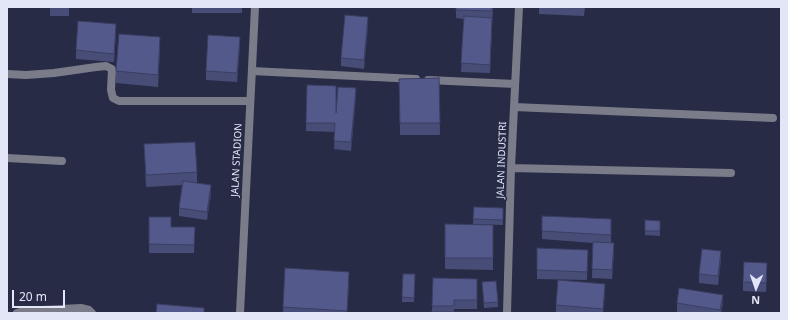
<!DOCTYPE html>
<html>
<head>
<meta charset="utf-8">
<style>
  body { margin:0 }
  #map { position:relative; width:788px; height:320px; overflow:hidden; background:#282b45; font-family:"Noto Sans",sans-serif }
  canvas { display:block }
  .frame { position:absolute; inset:0; border:8px solid #e3e6f7; pointer-events:none }
  .north { position:absolute; left:736px; top:268px; width:40px; height:40px; -webkit-text-stroke:3px #282b45; paint-order:stroke; rotate:182deg; font-size:11px; font-weight:700; line-height:16px; text-align:center; color:#e3e6f7 }
  .north::after { content:''; display:block; margin:auto; width:14px; height:18px; background:#e3e6f7; clip-path:polygon(50% 0,100% 100%,50% 72%,0 100%) }
  .scale { position:absolute; left:12px; top:290px; width:53px; height:18px; box-sizing:border-box; border:2px solid #e3e6f7; border-top:0; padding-left:5px; font-size:12px; line-height:14px; white-space:nowrap; color:#e3e6f7; -webkit-text-stroke:3px #282b45; paint-order:stroke }
</style>
</head>
<body>
<div id="map">
<canvas width="788" height="320"></canvas>
<div class="frame"></div>
<div class="north">N</div>
<div class="scale">20 m</div>
</div>
<script>
const ctx = document.querySelector('canvas').getContext('2d');
ctx.lineJoin = 'round';
const shape = rows => new Path2D(rows.map(r => 'M' + r).join(''));
function trace(path, color, width, dash) { ctx.strokeStyle = color; ctx.lineWidth = width; ctx.lineCap = dash ? 'butt' : 'round'; ctx.setLineDash(dash || []); ctx.stroke(path); }
function paint(path, color) { ctx.fillStyle = color; ctx.fill(path, 'evenodd'); }
function write(font, color, halo, rows, align = 'center') {
  ctx.font = font + ' "Noto Sans",sans-serif'; ctx.lineWidth = 3.5; ctx.setLineDash([]); ctx.textBaseline = 'middle'; ctx.strokeStyle = halo; ctx.fillStyle = color; for (const [text, x, y, turn = 0] of rows) {
    ctx.save(); ctx.translate(x, y); ctx.rotate((+turn || 0) * Math.PI / 180); ctx.textAlign = isNaN(turn) ? turn : align; if (halo) ctx.strokeText(text, 0, 0); ctx.fillText(text, 0, 0); ctx.restore();
  }
}
const lane = shape([
  [17,313,23,311,81,308,89,310,92,313]
]);
const street = shape([
  [252,71,416,79],
  [7,74,26,75,54,73,96,67,106,66,112,69,111,90,113,98,119,101,250,101],
  [428,80,515,84],
  [514,107,773,118],
  [7,158,62,161],
  [511,168,731,173],
  [240,313,255,7],
  [507,313,511,168,519,7]
]);
const wall = shape([
  [50,7,69,7,69,16,50,16],
  [192,7,242,7,242,13,192,13],
  [456,7,493,7,492,27,490,73,461,72,464,19,456,18],
  [539,7,585,7,584,16,539,14],
  [368,26,364,69,341,66,341,58],
  [116,33,114,62,76,59,76,50],
  [240,46,237,82,206,80,206,71],
  [160,49,158,87,116,83,116,71],
  [439,78,440,135,400,135,399,79],
  [307,85,336,113,356,97,351,151,334,149,335,132,306,131],
  [144,144,197,172,197,183,211,194,207,220,179,216,179,208,182,185,146,187],
  [474,207,503,208,503,225,473,224],
  [149,217,171,227,195,227,194,253,149,253],
  [645,220,660,221,660,236,645,235],
  [445,224,493,225,493,270,445,269],
  [611,228,611,243,614,252,612,279,592,278,593,243,542,239,542,231],
  [588,250,587,280,537,279,537,270],
  [721,260,718,285,699,283,699,274],
  [767,272,766,292,743,291,743,282],
  [403,274,415,274,414,302,402,302],
  [433,278,477,279,477,309,454,309,454,312,432,312],
  [482,282,498,302,498,307,484,308],
  [349,284,347,313,283,313,283,307],
  [605,293,603,313,556,313,556,305],
  [677,303,723,304,721,313,685,313,677,312]
]);
const shadedWall = shape([
  [368,17,368,26,364,69,364,60],
  [492,18,492,27,490,73,490,65],
  [116,24,116,33,114,62,114,54],
  [160,37,160,49,158,87,158,75],
  [240,37,240,46,237,82,237,73],
  [356,88,356,97,351,151,351,142],
  [211,185,211,194,207,220,207,212],
  [614,243,614,252,612,279,612,270],
  [721,251,721,260,718,285,718,276],
  [349,272,349,284,347,313],
  [605,284,605,293,603,313,603,309],
  [723,295,723,304,721,313,720,313]
]);
const building = shape([
  [456,7,492,7,492,11,456,10,456,7],
  [345,15,368,17,364,60,341,58,345,15],
  [464,16,492,18,490,65,461,63,464,16],
  [78,21,116,24,114,54,76,50,78,21],
  [119,34,160,37,158,75,116,71,119,34],
  [208,35,240,37,237,73,206,71,208,35],
  [439,78,440,123,400,123,399,79,439,78],
  [307,85,336,86,336,113,338,87,356,88,351,142,334,141,335,123,306,123,307,85],
  [195,142,197,172,146,175,144,144,195,142],
  [183,181,211,185,207,212,179,208,183,181],
  [474,207,503,208,503,220,473,219,474,207],
  [542,216,611,219,611,235,542,231,542,216],
  [149,217,171,217,171,227,195,227,194,245,149,244,149,217],
  [645,220,660,221,660,231,645,231,645,220],
  [445,224,493,225,493,258,445,258,445,224],
  [593,242,614,243,612,270,592,269,593,242],
  [537,248,588,250,587,272,537,270,537,248],
  [702,249,721,251,718,276,699,274,702,249],
  [744,262,767,263,766,283,743,282,744,262],
  [285,268,349,272,347,311,283,307,285,268],
  [403,274,415,274,414,298,402,297,403,274],
  [433,278,477,279,477,300,454,300,454,306,432,306,433,278],
  [558,280,605,284,603,309,556,305,558,280],
  [496,281,498,302,484,303,482,282,496,281],
  [679,288,723,295,720,310,677,303,679,288],
  [157,304,204,308,204,313,156,313,157,304],
  [430,312,481,312,481,313,430,313,430,312]
]);
const streetNames = [
  ["JALAN STADION",237,160,-87],
  ["JALAN INDUSTRI",502,160,-88]
];
trace(lane, '#7a7c8a', 8);
trace(street, '#7a7c8a', 8);
paint(wall, '#484d78');
paint(shadedWall, '#3b3e62');
paint(building, '#54598c');
trace(building, '#3b3e62', 1);
write('10px', '#e3e6f7', '#282b45', streetNames);
</script>
</body>
</html>
